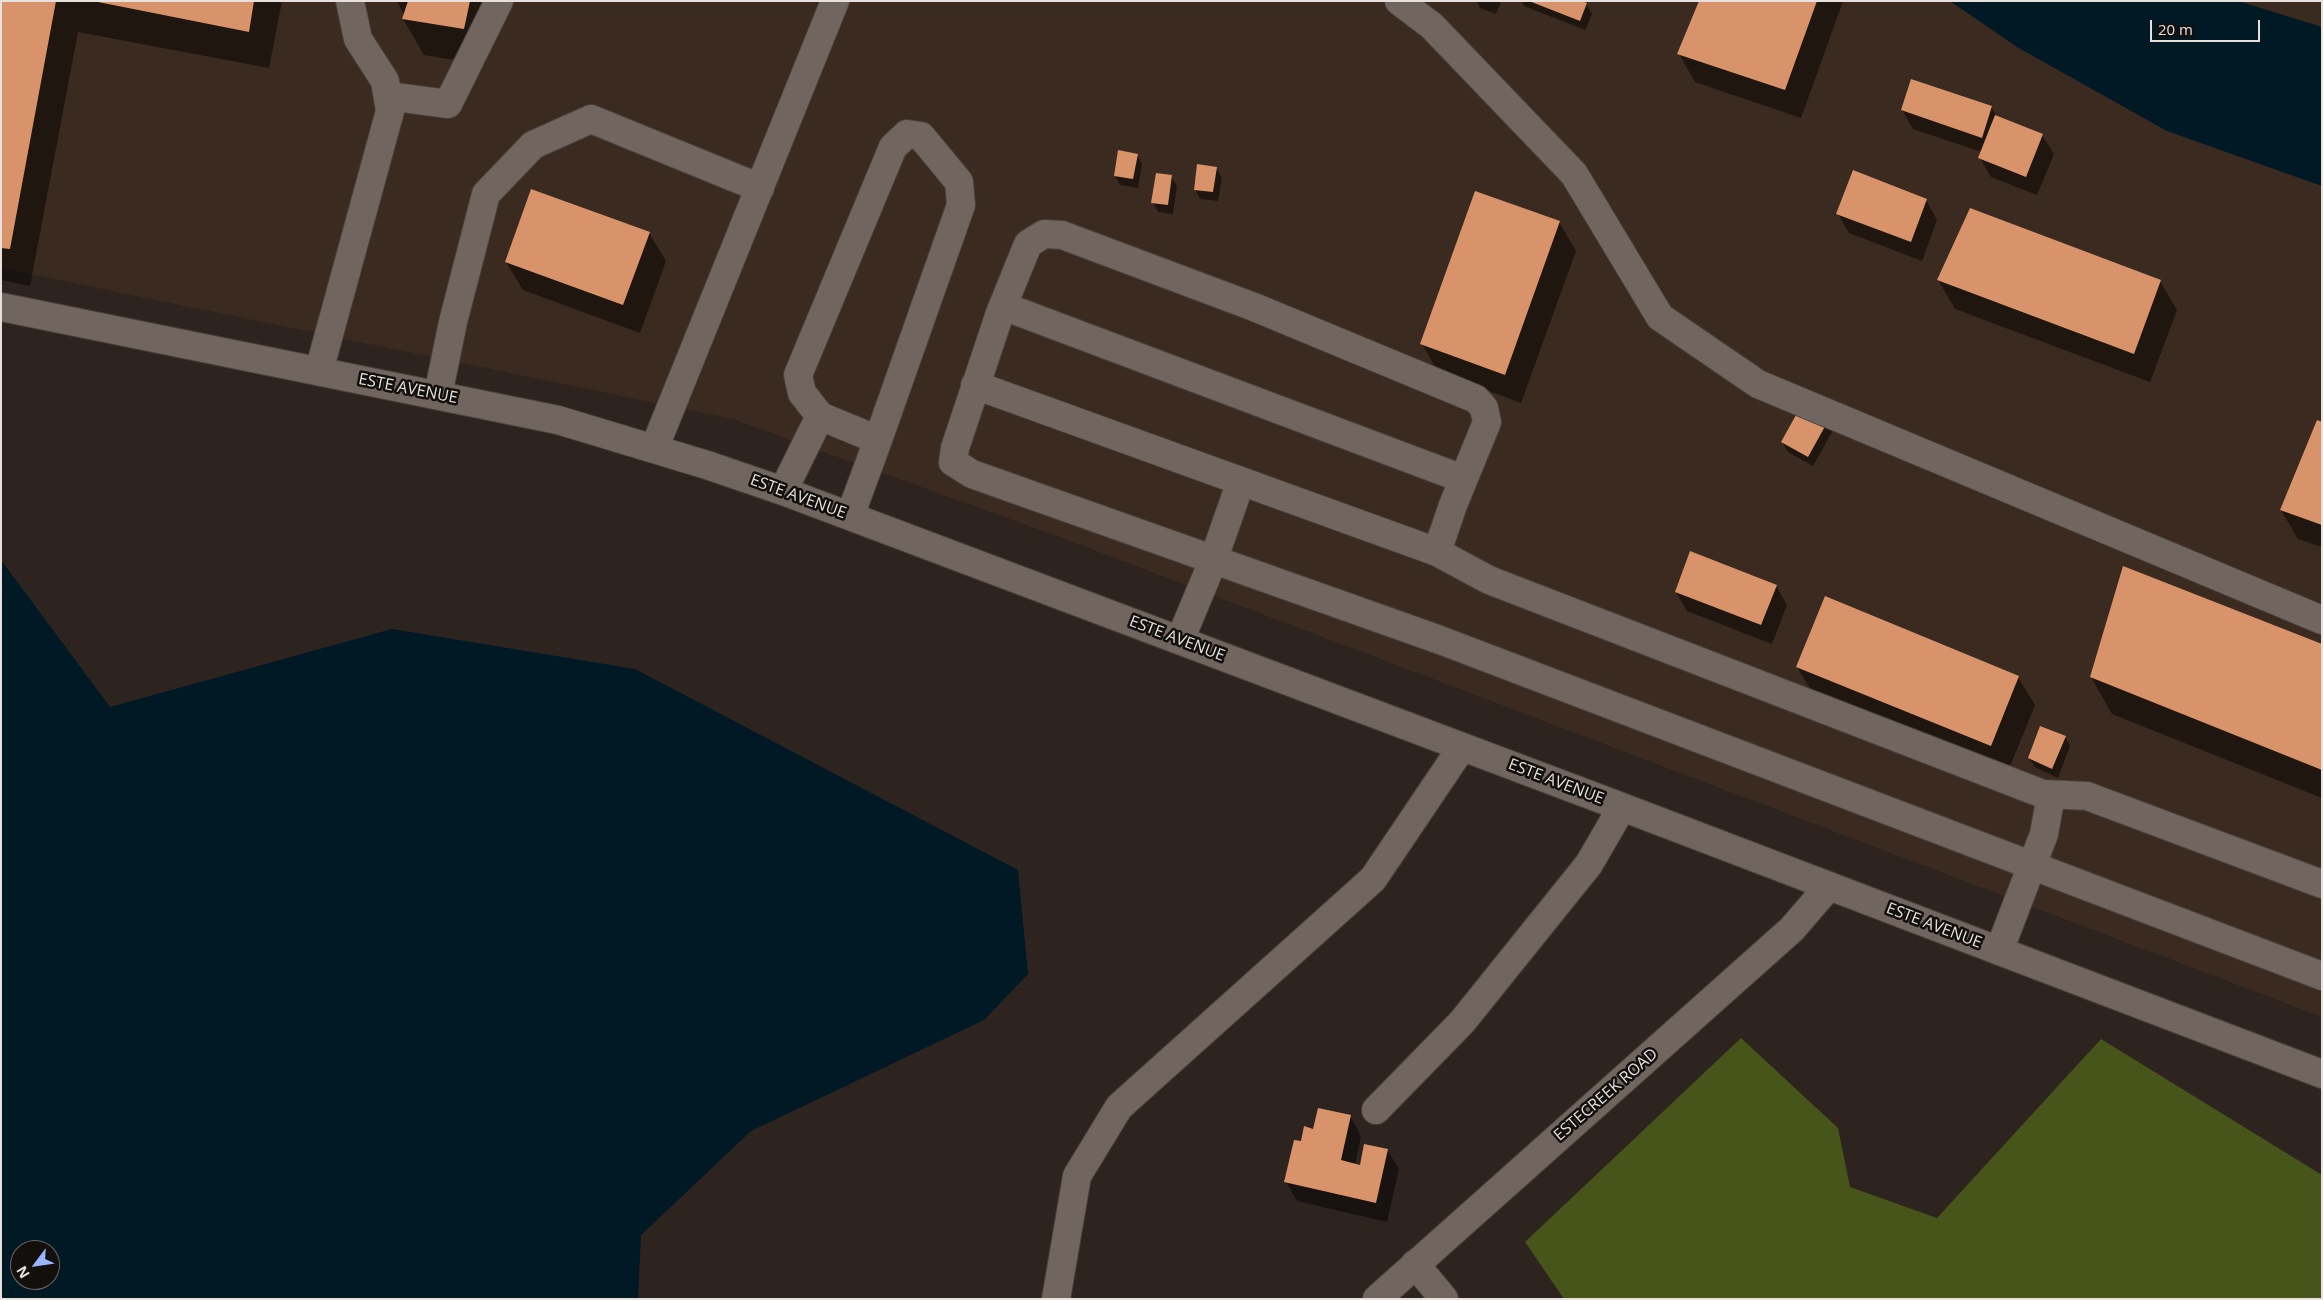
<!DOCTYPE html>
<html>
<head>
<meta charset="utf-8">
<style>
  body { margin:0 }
  #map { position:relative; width:2323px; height:1300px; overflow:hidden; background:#2e241f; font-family:"Open Sans",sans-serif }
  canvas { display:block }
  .frame { position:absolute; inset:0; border:2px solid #e7e0dd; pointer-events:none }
  .north { position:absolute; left:10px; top:1240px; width:50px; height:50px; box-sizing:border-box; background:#130f0c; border:1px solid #686360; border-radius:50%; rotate:239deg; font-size:14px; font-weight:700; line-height:20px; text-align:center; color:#e7e0dd }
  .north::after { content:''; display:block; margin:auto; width:18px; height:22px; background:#9ab5fd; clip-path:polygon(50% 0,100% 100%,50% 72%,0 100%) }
  .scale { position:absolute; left:2150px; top:20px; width:110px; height:22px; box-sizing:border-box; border:2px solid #e7e0dd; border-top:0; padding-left:6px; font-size:15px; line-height:18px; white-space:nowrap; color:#e7e0dd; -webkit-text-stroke:4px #130f0c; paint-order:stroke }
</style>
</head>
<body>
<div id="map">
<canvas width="2323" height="1300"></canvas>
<div class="frame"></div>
<div class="north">N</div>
<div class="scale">20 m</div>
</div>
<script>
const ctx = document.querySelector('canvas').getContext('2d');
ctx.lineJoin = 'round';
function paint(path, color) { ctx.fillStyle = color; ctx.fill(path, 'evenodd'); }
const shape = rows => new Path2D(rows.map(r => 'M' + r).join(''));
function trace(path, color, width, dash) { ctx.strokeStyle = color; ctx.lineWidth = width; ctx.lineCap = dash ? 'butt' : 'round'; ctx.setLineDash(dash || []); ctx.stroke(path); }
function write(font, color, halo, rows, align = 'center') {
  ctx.font = font + ' "Open Sans",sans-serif'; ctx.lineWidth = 5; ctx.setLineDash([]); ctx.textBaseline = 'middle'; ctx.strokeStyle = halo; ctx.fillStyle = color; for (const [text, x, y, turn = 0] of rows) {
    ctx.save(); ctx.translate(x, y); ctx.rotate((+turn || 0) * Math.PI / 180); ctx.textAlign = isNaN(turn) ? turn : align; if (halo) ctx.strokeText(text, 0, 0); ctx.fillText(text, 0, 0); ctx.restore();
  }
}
const industrial = shape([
  [1,1,2322,1,2322,1017,1065,539,733,419,1,268]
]);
const green = shape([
  [1741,1038,1838,1128,1850,1187,1937,1218,2101,1039,2322,1175,2322,1299,1564,1299,1525,1242]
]);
const water = shape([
  [1950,1,2238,1,2322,27,2322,186,2167,131,2017,47],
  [1,560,110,707,392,629,635,669,1018,870,1028,974,984,1020,751,1131,641,1235,638,1299,1,1299],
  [20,1250,50,1250,50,1280,20,1280]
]);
const shadow = shape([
  [1,1,282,1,269,68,78,32,30,286,1,280],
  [397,1,500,1,485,65,424,55,403,19,404,15],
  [1476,1,1501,1,1496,14,1480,8],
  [1522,1,1579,1,1586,4,1592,14,1585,30,1524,6],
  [1701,1,1843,1,1801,118,1695,82,1679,54],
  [1991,107,1997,117,2042,135,2054,154,2037,195,1991,177,1980,158,1982,152,1913,129,1902,110],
  [1137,155,1142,164,1138,188,1120,185,1115,176],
  [1216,168,1222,178,1218,201,1200,199,1195,189],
  [1171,176,1177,186,1173,214,1158,212,1153,202],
  [1926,200,1937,220,1922,261,1849,233,1838,214],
  [1559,222,1576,251,1521,403,1438,372,1422,344],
  [649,233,666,261,640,333,523,290,506,262],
  [1938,280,2160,281,2177,310,2150,382,1955,309],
  [1827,422,1832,432,1813,466,1788,452,1782,442],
  [2322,424,2322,547,2298,539,2281,510],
  [1776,586,1787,605,1772,644,1687,611,1676,592],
  [2322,646,2322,798,2112,714,2091,677],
  [1797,667,2018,677,2035,705,2007,774,1814,695],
  [2065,737,2070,746,2058,778,2035,767,2029,758],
  [1350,1116,1361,1136,1355,1165,1361,1166,1387,1150,1399,1169,1387,1222,1297,1201,1286,1182,1302,1143,1314,1130]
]);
const building = shape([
  [1,1,56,1,10,249,1,248],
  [93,1,254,1,249,32],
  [408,1,470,1,464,29,402,19],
  [1529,1,1582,1,1587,3,1580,21],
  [1699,1,1817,1,1785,90,1677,54],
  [1911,79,1992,106,1982,138,1901,110],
  [1995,115,2043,134,2026,177,1978,158],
  [1118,150,1138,154,1133,179,1114,176],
  [1197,164,1217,167,1213,192,1194,190],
  [1853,170,1927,199,1911,242,1836,214],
  [1156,173,1172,175,1168,205,1151,203],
  [531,189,650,232,623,305,505,262],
  [1475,191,1560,221,1505,375,1420,344],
  [1970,208,2161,280,2134,354,1937,280],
  [1801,406,1828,421,1808,457,1781,442],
  [2317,420,2322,422,2322,525,2280,510],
  [1690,551,1777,585,1761,625,1675,592],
  [2123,566,2322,644,2322,770,2090,677],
  [1825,596,2019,676,1991,746,1796,667],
  [2040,726,2066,736,2052,769,2028,758],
  [1318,1108,1351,1115,1341,1160,1360,1165,1364,1144,1388,1149,1376,1203,1284,1182,1294,1140,1301,1141,1304,1126,1313,1129]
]);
const minor = shape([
  [1399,1,1432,26,1574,174,1660,317,1758,384,2322,620],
  [388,96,448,104,499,1],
  [1003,306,1463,479],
  [1,307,558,420,707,465,783,491,1622,807,2322,1074],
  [319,371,390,111,385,81,358,39,350,1],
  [975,385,1437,552],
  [438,395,453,322,486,194,533,145,591,119,760,188],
  [654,449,835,1],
  [783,491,820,416],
  [850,516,878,440,961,205,959,182,921,136,907,134,893,147,798,375,802,393,820,416,878,440],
  [1180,640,1213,561,1241,481],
  [2322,884,2087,796,2043,794,1489,580,1437,552,1453,505,1487,422,1484,408,1476,399,1254,307,1062,235,1044,234,1028,244,1000,313,955,448,953,462,972,474,1440,640,2322,976],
  [1999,951,2044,834,2051,795],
  [1376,1110,1462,1022,1589,864,1622,807],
  [1415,1264,1444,1299],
  [1056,1299,1077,1176,1119,1107,1373,879,1462,747],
  [1377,1299,1792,929,1829,886]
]);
const streetNames = [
  ["ESTE AVENUE",408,389,11],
  ["ESTE AVENUE",798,497,20],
  ["ESTE AVENUE",1177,639,21],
  ["ESTE AVENUE",1556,782,21],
  ["ESTE AVENUE",1934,926,21],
  ["ESTECREEK ROAD",1606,1095,-41]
];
paint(industrial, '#3a2a1f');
paint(green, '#47551b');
paint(water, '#011825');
paint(shadow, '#0007');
paint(building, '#d9936b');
trace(minor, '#48403c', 30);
trace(minor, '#71655f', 28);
write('16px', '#e7e0dd', '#130f0c', streetNames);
</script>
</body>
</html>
